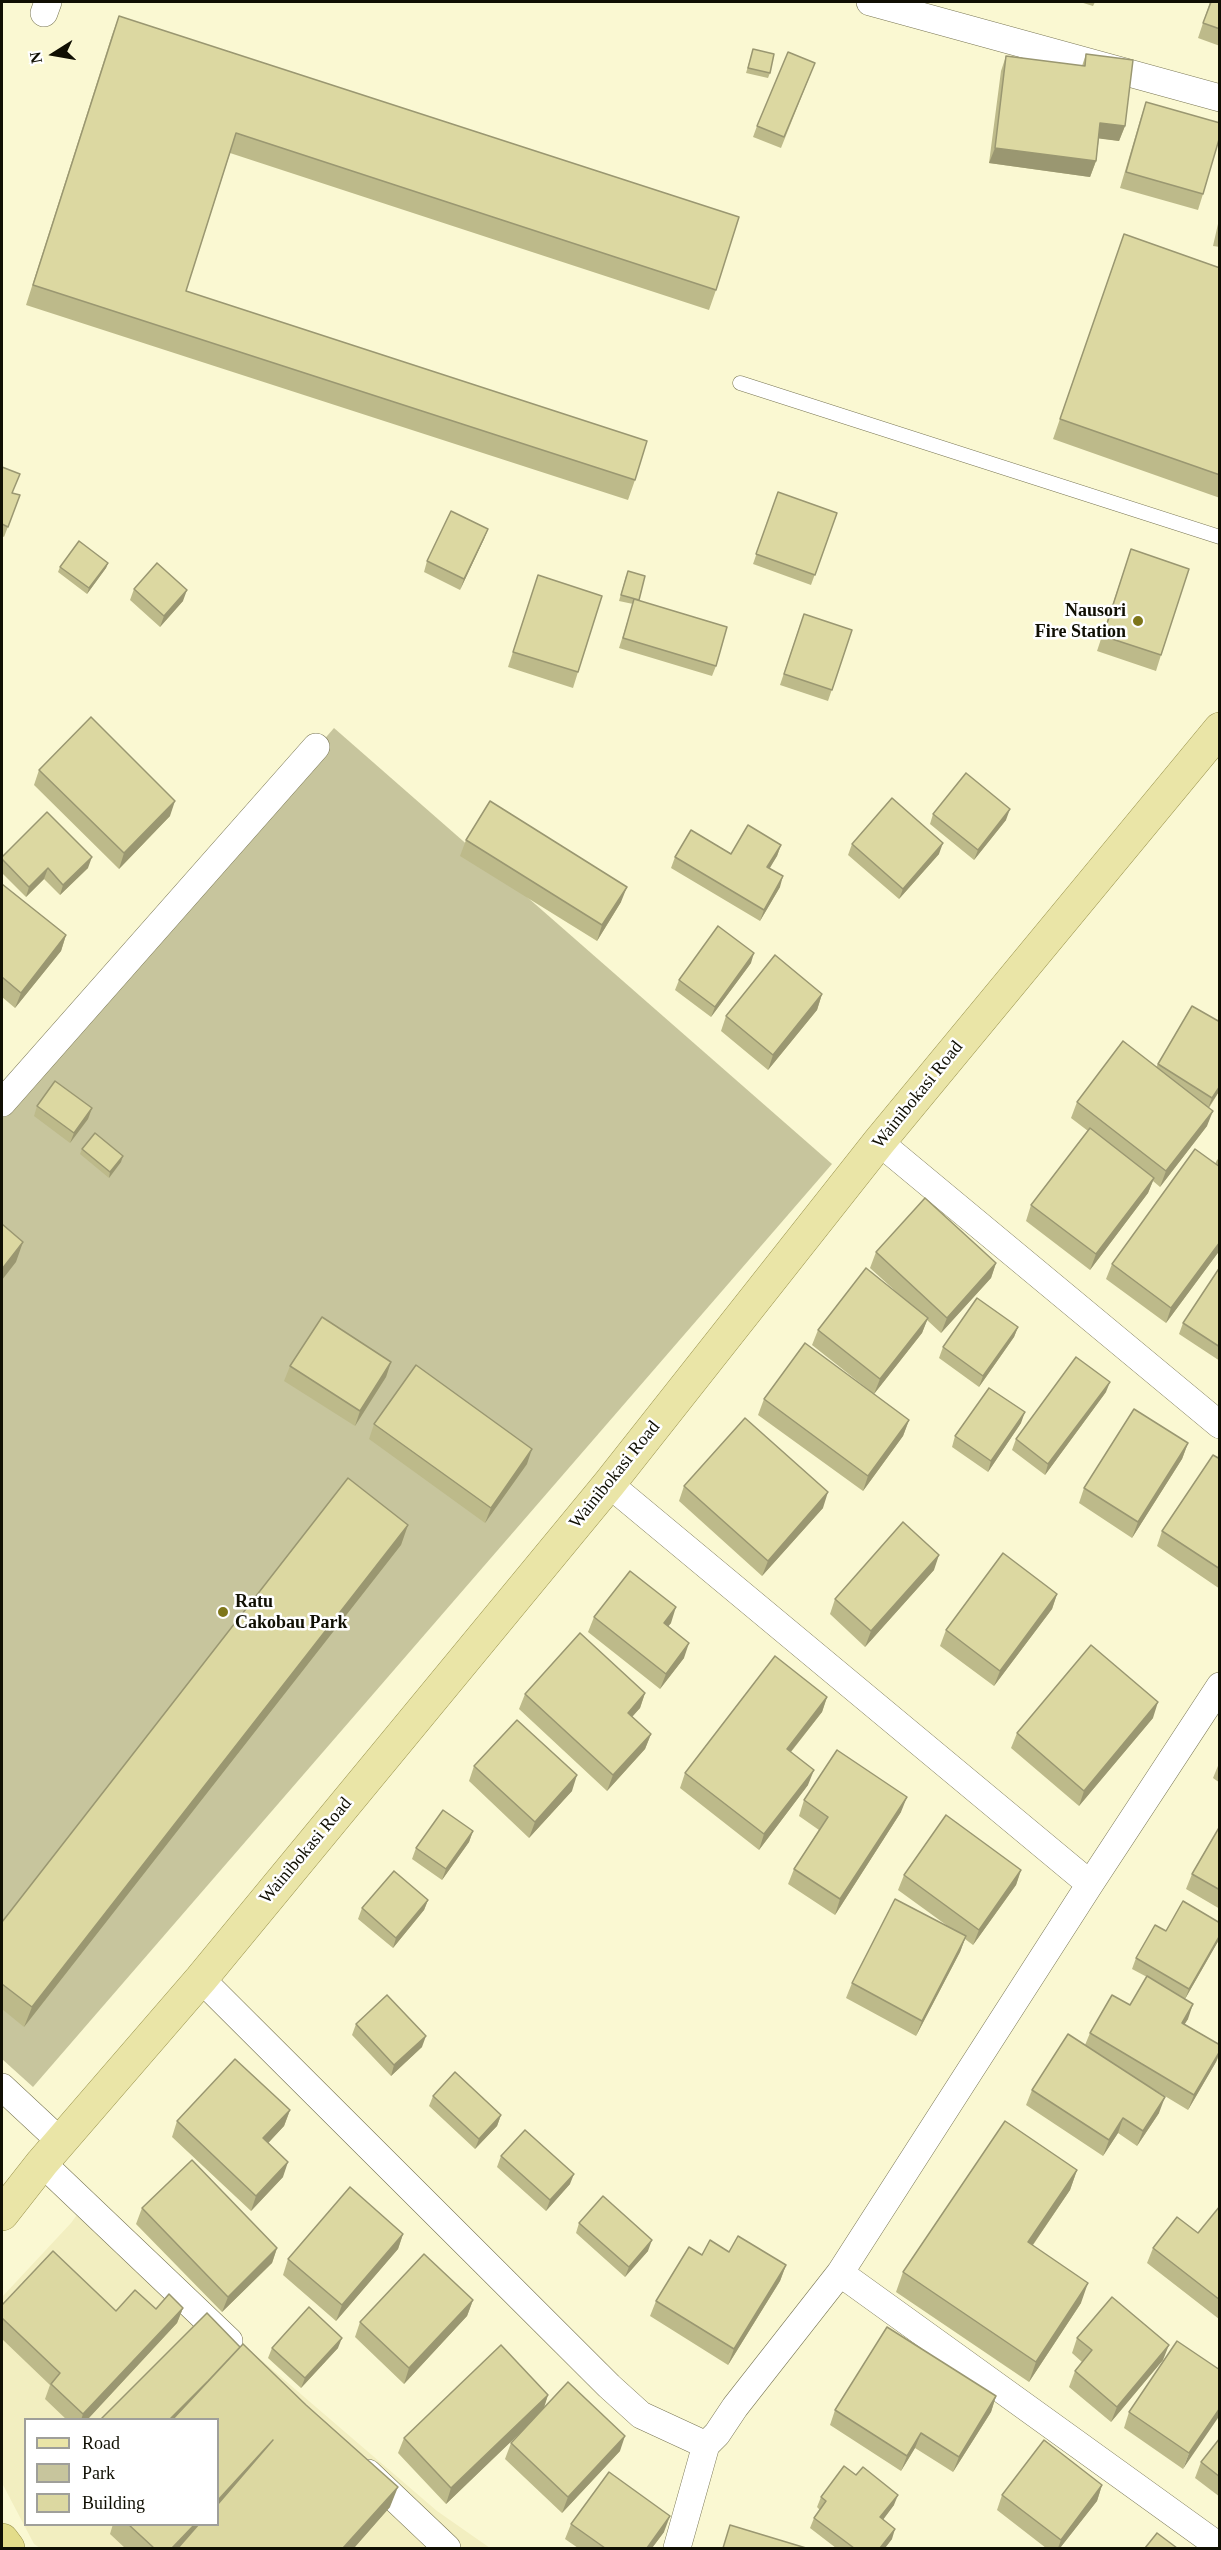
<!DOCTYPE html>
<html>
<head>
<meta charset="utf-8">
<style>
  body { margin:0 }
  #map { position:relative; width:1221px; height:2550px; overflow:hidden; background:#faf8d2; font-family:"Times New Roman",serif }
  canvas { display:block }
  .frame { position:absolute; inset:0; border:3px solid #100f03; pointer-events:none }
  .legend { position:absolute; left:24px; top:2418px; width:195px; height:108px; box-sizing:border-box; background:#fff; border:2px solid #9f9f9a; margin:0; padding:8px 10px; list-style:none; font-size:18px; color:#100f03 }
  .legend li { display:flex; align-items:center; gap:12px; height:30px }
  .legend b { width:30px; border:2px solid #9f9f9a }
  .north { position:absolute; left:24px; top:24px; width:60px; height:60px; -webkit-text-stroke:4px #fff; paint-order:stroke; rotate:259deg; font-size:16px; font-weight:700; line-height:24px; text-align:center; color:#100f03 }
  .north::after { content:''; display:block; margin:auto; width:21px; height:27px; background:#100f03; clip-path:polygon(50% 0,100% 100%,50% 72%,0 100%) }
</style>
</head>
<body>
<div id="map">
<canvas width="1221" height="2550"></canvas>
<div class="frame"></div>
<ul class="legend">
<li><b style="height:8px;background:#eae5a7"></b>Road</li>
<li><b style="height:16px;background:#c7c59d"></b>Park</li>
<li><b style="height:16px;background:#dcd8a1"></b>Building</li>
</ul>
<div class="north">N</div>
</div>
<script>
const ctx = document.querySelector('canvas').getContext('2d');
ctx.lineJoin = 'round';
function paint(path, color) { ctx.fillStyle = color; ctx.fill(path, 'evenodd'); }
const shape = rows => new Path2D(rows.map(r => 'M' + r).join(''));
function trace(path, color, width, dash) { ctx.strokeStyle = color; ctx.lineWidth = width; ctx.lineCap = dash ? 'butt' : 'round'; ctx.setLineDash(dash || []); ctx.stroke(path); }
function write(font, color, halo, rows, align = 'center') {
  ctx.font = font + ' "Times New Roman",serif'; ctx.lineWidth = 5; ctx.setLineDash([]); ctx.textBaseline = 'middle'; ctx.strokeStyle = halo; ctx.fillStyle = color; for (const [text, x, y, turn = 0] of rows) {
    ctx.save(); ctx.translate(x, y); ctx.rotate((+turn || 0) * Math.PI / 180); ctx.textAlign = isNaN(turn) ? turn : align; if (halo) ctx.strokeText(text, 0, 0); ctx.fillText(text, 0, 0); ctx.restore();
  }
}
const built = shape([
  [90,2197,253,2353,437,2511,490,2548,40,2548,34,2544,2,2483,2,2297,71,2223],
  [26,2420,218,2420,218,2524,26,2524]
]);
const green = shape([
  [334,728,832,1164,33,2087,2,2059,2,1112]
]);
const service = shape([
  [740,383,1220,537]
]);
const minor = shape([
  [870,2,1220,98],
  [44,13,48,2],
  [2,1103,316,747],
  [879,1142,1220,1425],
  [609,1484,1090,1884],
  [201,1979,609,2386,641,2415,706,2445],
  [2,2087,61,2142],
  [42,2163,229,2341],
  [840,2273,1220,2547],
  [368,2473,447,2548],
  [677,2548,706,2445,717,2434,735,2407,840,2273,1090,1884,1220,1686]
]);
const primary = shape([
  [2,2214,42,2163,201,1979,609,1484,879,1142,1220,729]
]);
const trunk = shape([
  [2,2540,8,2548]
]);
const wall = shape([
  [1080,2,1095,2,1093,6],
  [1210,2,1220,2,1220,46,1198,38],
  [119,16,716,290,709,310,230,153,186,291,635,480,628,500,26,305,112,35],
  [753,49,770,73,768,78,746,73],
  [1086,54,1125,126,1119,141,1099,138,1096,161,1090,177,989,163,1001,71,1006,56,1082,66],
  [811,73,781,148,753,137,757,126],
  [1146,102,1203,194,1198,210,1120,188,1141,117],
  [1220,215,1220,247,1213,246],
  [1124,234,1220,268,1220,498,1053,439],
  [2,467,13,493,20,495,4,537,2,536],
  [778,492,837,513,811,585,753,564],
  [488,529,484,539,460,590,424,572,427,561],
  [1131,549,1161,655,1156,671,1097,651],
  [108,563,106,568,87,594,58,572,60,567],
  [538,575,578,672,573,688,508,667],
  [626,576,639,601,716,666,712,676,619,648,633,604,619,601],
  [134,589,183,601,160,627,130,600],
  [800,625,852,630,828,701,780,685],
  [39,770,170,816,119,869,34,785],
  [933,814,1006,820,974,860,930,824],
  [466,840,621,902,597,941,460,856],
  [852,844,939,854,899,899,848,855],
  [781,845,777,856,769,868,780,887,760,921,671,868,675,857,731,854],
  [2,857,88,868,60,895,44,879,26,897,2,873],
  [2,884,66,935,61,951,15,1008,2,997],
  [751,963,711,1017,675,990,679,980],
  [822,994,817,1010,768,1070,721,1031,726,1016],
  [1220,1022,1220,1090,1209,1108,1207,1126,1160,1187,1153,1181,1148,1193,1090,1270,1026,1221,1031,1205,1088,1131,1071,1118,1077,1102,1156,1067,1158,1064],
  [37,1106,92,1108,88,1119,70,1143,34,1116],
  [82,1149,121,1162,109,1178,80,1154],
  [1220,1157,1220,1250,1166,1323,1106,1279,1112,1264,1215,1164,1217,1160],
  [876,1252,996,1263,991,1278,941,1333,927,1320,922,1333,874,1394,812,1345,818,1330,902,1297,870,1268],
  [1220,1267,1220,1361,1179,1334,1183,1323],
  [1018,1327,1014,1337,979,1387,939,1358,943,1347],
  [391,1362,386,1377,355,1426,284,1381,290,1366],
  [1106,1392,1045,1475,1012,1450,1016,1439],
  [764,1399,909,1420,903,1436,863,1491,758,1415],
  [1021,1423,988,1472,952,1447,955,1436],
  [374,1424,527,1464,485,1523,369,1439],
  [1188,1443,1182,1459,1132,1538,1079,1503,1084,1488],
  [1220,1459,1220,1589,1157,1546,1162,1531],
  [684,1486,823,1508,762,1576,679,1501],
  [408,1525,401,1545,24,2027,2,2009,2,1922],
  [934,1570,865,1647,830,1614,835,1599],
  [1057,1594,1052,1609,994,1686,940,1646,946,1630],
  [594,1617,671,1623,668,1626,684,1658,660,1689,588,1632],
  [645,1693,640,1708,632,1717,651,1734,645,1749,607,1791,519,1709,525,1694],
  [827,1697,822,1712,791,1752,808,1785,759,1850,680,1788,685,1773],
  [1153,1718,1079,1806,1011,1748,1017,1733],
  [1220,1761,1220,1783,1213,1778],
  [474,1766,572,1791,529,1838,469,1781],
  [804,1800,901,1812,835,1915,788,1884,794,1869,819,1830,799,1816],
  [1220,1826,1220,1909,1186,1889,1192,1874],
  [473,1831,469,1842,442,1880,412,1859,416,1848],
  [1021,1870,1016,1885,973,1945,965,1939,960,1952,916,2036,846,1998,852,1983,949,1927,898,1890,904,1875],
  [428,1900,424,1910,393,1948,358,1919,362,1908],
  [1220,1923,1220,1938,1185,1999,1188,2019,1184,2024,1220,2045,1220,2054,1216,2062,1188,2110,1145,2084,1159,2113,1137,2146,1118,2133,1103,2156,1026,2105,1032,2090,1085,2045,1090,2033,1130,2005,1147,1977,1132,1969,1136,1958,1166,1931],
  [356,2024,422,2047,391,2076,352,2035],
  [433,2096,501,2115,497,2126,475,2149,429,2106],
  [290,2110,284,2126,268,2143,283,2177,251,2211,172,2137,177,2121],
  [501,2156,570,2184,546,2211,497,2167],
  [1077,2170,1070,2190,1033,2245,1081,2303,1029,2382,896,2292,903,2272],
  [1220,2206,1220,2319,1219,2319,1147,2263,1153,2248,1198,2233],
  [142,2208,277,2248,272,2263,222,2312,136,2224],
  [579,2223,648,2251,625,2277,576,2233],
  [403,2234,398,2249,336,2321,283,2275,288,2259],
  [729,2252,786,2265,780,2281,728,2365,650,2316,656,2301,702,2255],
  [473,2300,467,2316,404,2384,355,2337,360,2322],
  [2,2305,116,2311,183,2308,177,2323,87,2420,67,2420,45,2399,50,2385,2,2339],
  [1077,2338,1163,2360,1111,2422,1069,2387,1075,2371,1082,2362,1072,2353],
  [272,2348,338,2348,301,2388,268,2358],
  [1220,2370,1183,2469,1124,2428,1129,2412],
  [548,2395,543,2409,620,2451,562,2513,505,2459,511,2443,532,2421,446,2504,398,2453,404,2438],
  [996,2396,991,2412,953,2472,915,2448,901,2471,830,2425,835,2410],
  [1220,2438,1220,2497,1195,2478,1201,2462],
  [1102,2485,1097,2501,1060,2548,1046,2548,997,2510,1002,2495],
  [821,2497,894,2505,883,2519,892,2539,885,2548,836,2548,810,2528,814,2518,820,2510,817,2507],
  [390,2507,354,2548,125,2548,110,2534,113,2524,218,2524],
  [571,2524,664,2532,652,2548,578,2548,565,2539]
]);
const shadedWall = shape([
  [1100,123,1125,126,1119,141,1095,138],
  [995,148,1096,161,1090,177,989,163],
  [488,529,484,539,460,590,464,579],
  [108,563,106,568,87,594,89,588],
  [187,590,183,601,160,627,164,616],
  [175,801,170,816,119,869,124,853],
  [1010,809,1006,820,974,860,978,850],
  [943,843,939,854,899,899,903,889],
  [781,845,777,856,764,878,767,867],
  [92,857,88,868,60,895,63,885],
  [48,868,44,879,26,897,29,887],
  [783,876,780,887,760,921,764,910],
  [627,887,621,902,597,941,602,925],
  [66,935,61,951,15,1008,21,993],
  [754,953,751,963,711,1017,715,1007],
  [822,994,817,1010,768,1070,773,1055],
  [1220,1086,1220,1090,1208,1108,1212,1098],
  [92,1108,88,1119,70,1143,74,1133],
  [1213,1111,1207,1126,1160,1187,1166,1171],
  [123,1156,121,1162,109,1178,110,1172],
  [1154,1178,1148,1193,1090,1270,1096,1254],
  [23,1242,16,1262,2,1280,2,1269],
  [1220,1242,1220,1250,1166,1323,1171,1308],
  [996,1263,991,1278,941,1333,947,1318],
  [928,1318,922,1333,874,1394,880,1379],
  [1018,1327,1014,1337,979,1387,983,1376],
  [391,1362,386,1377,355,1426,360,1411],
  [1110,1382,1106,1392,1045,1475,1048,1464],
  [1025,1412,1021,1423,988,1472,991,1461],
  [909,1420,903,1436,863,1491,868,1476],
  [1188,1443,1182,1459,1132,1538,1138,1522],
  [532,1449,527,1464,485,1523,491,1508],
  [828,1492,823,1508,762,1576,768,1561],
  [408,1525,401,1545,24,2027,32,2007],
  [939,1555,934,1570,865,1647,871,1631],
  [1057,1594,1052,1609,994,1686,1000,1671],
  [676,1607,671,1623,658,1639,664,1623],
  [689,1643,684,1658,660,1689,666,1674],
  [645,1693,640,1708,622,1728,628,1713],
  [827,1697,822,1712,781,1764,787,1749],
  [1158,1702,1153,1718,1079,1806,1084,1791],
  [651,1734,645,1749,607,1791,613,1775],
  [814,1770,808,1785,759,1850,764,1834],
  [577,1775,572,1791,529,1838,535,1822],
  [907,1797,901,1812,835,1915,840,1899],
  [473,1831,469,1842,442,1880,446,1869],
  [1021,1870,1016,1885,973,1945,979,1930],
  [428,1900,424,1910,393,1948,396,1938],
  [1220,1935,1220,1938,1185,1999,1189,1989],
  [966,1936,960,1952,916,2036,922,2021],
  [1193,2004,1188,2019,1176,2038,1182,2023],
  [426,2036,422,2047,391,2076,394,2065],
  [1220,2051,1216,2062,1188,2110,1194,2095],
  [1165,2097,1159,2113,1137,2146,1143,2131],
  [290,2110,284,2126,258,2154,263,2138],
  [501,2115,497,2126,475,2149,479,2139],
  [1123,2118,1118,2133,1103,2156,1109,2140],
  [288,2162,283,2177,251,2211,256,2196],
  [1077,2170,1070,2190,1021,2262,1028,2242],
  [574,2174,570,2184,546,2211,550,2200],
  [403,2234,398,2249,336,2321,342,2305],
  [652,2240,648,2251,625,2277,629,2267],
  [277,2248,272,2263,222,2312,228,2297],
  [786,2265,780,2281,728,2365,734,2349],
  [1088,2283,1081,2303,1029,2382,1036,2362],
  [473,2300,467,2316,404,2384,409,2368],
  [183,2308,177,2323,87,2420,81,2420,83,2414],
  [342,2338,338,2348,301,2388,305,2378],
  [1169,2345,1163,2360,1111,2422,1117,2407],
  [242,2348,179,2420,169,2420],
  [548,2395,543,2411,446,2504,451,2488],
  [996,2396,991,2412,953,2472,959,2457],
  [1220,2408,1220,2415,1183,2469,1189,2453],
  [921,2433,915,2448,901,2471,907,2456],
  [625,2436,620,2451,562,2513,568,2497],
  [273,2440,218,2512,218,2500],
  [1102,2485,1097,2501,1060,2548,1058,2548,1061,2540],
  [398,2487,390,2507,354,2548,343,2548],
  [898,2495,894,2505,877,2528,880,2517],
  [670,2516,664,2532,652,2548,647,2548],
  [195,2524,206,2524,184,2548,172,2548],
  [895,2529,892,2539,885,2548,880,2548]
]);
const building = shape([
  [1211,2,1220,2,1220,29,1203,23,1211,2],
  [119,16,739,217,716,290,236,133,186,291,647,441,635,480,33,285,119,16],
  [753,49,774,54,770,73,748,68,753,49],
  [788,52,815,63,784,137,757,126,788,52],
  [1086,54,1133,60,1125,126,1100,123,1096,161,995,148,1006,56,1085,66,1086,54],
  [1146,102,1220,123,1220,136,1203,194,1126,172,1146,102],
  [1124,234,1220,268,1220,475,1060,419,1124,234],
  [2,467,20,474,12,493,20,495,8,527,2,524,2,467],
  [778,492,837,513,815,575,756,554,778,492],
  [451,511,488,529,464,579,427,561,451,511],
  [79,541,108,563,89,588,60,567,79,541],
  [1131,549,1189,569,1161,655,1103,636,1131,549],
  [157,563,187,590,164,616,134,589,157,563],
  [628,571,645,576,639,600,621,595,628,571],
  [538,575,602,596,578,672,513,652,538,575],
  [634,599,727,627,716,666,623,638,634,599],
  [804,614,852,630,832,690,784,674,804,614],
  [91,717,175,801,124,853,39,770,91,717],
  [966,773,1010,809,978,850,933,814,966,773],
  [892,798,943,843,903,889,852,844,892,798],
  [490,801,627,887,602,925,466,840,490,801],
  [47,812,92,857,63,885,48,868,29,887,2,859,2,857,47,812],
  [748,825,781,845,767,867,783,876,764,910,675,857,691,830,731,854,748,825],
  [2,884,66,935,21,993,2,977,2,884],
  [718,926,754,953,715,1007,679,980,718,926],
  [775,955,822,994,773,1055,726,1016,775,955],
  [1192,1006,1220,1022,1220,1086,1212,1098,1158,1064,1192,1006],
  [1123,1041,1213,1111,1166,1171,1077,1102,1123,1041],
  [55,1081,92,1108,74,1133,37,1106,55,1081],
  [1090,1128,1154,1178,1096,1254,1031,1205,1090,1128],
  [95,1133,123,1156,110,1172,82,1149,95,1133],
  [1195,1149,1220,1167,1220,1242,1171,1308,1112,1264,1195,1149],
  [925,1198,996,1263,947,1318,876,1252,925,1198],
  [2,1224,23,1242,2,1269,2,1224],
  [1220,1267,1220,1347,1183,1323,1220,1267],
  [866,1268,928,1318,880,1379,818,1330,866,1268],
  [977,1298,1018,1327,983,1376,943,1347,977,1298],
  [322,1317,391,1362,360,1411,290,1366,322,1317],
  [805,1343,909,1420,868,1476,764,1399,805,1343],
  [1076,1357,1110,1382,1048,1464,1016,1439,1076,1357],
  [416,1365,532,1449,491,1508,374,1424,416,1365],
  [989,1388,1025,1412,991,1461,955,1436,989,1388],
  [1134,1409,1188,1443,1138,1522,1084,1488,1134,1409],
  [745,1418,828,1492,768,1561,684,1486,745,1418],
  [1213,1455,1220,1459,1220,1569,1162,1531,1213,1455],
  [348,1478,408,1525,32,2007,2,1984,2,1922,348,1478],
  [903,1522,939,1555,871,1631,835,1599,903,1522],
  [1003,1553,1057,1594,1000,1671,946,1630,1003,1553],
  [630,1571,676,1607,664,1623,689,1643,666,1674,594,1617,630,1571],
  [580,1633,645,1693,628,1713,651,1734,613,1775,525,1694,580,1633],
  [1091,1645,1158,1702,1084,1791,1017,1733,1091,1645],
  [775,1656,827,1697,787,1749,814,1770,764,1834,685,1773,775,1656],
  [517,1720,577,1775,535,1822,474,1766,517,1720],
  [837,1750,907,1797,840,1899,794,1869,828,1817,804,1800,837,1750],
  [443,1810,473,1831,446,1869,416,1848,443,1810],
  [946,1815,1021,1870,979,1930,904,1875,946,1815],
  [1220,1826,1220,1890,1192,1874,1220,1826],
  [394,1871,428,1900,396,1938,362,1908,394,1871],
  [895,1899,966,1936,922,2021,852,1983,895,1899],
  [1183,1901,1220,1923,1220,1935,1189,1989,1136,1958,1155,1925,1166,1931,1183,1901],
  [1147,1976,1193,2004,1182,2023,1220,2045,1220,2051,1194,2095,1090,2033,1112,1995,1130,2005,1147,1976],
  [387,1995,426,2036,394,2065,356,2024,387,1995],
  [1068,2034,1165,2097,1143,2131,1123,2118,1109,2140,1032,2090,1068,2034],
  [235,2059,290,2110,263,2138,288,2162,256,2196,177,2121,235,2059],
  [455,2072,501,2115,479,2139,433,2096,455,2072],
  [1005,2121,1077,2170,1028,2242,1088,2283,1036,2362,903,2272,1005,2121],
  [525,2130,574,2174,550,2200,501,2156,525,2130],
  [192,2160,277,2248,228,2297,142,2208,192,2160],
  [350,2187,403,2234,342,2305,288,2259,350,2187],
  [603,2196,652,2240,629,2267,579,2223,603,2196],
  [1220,2206,1220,2300,1153,2248,1177,2217,1198,2233,1220,2206],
  [738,2236,786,2265,734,2349,656,2301,689,2247,702,2255,710,2240,729,2252,738,2236],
  [53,2251,116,2311,135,2290,156,2309,169,2294,183,2308,83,2414,51,2384,60,2373,2,2318,2,2305,53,2251],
  [424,2254,473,2300,409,2368,360,2322,424,2254],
  [1112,2297,1169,2345,1117,2407,1075,2371,1092,2350,1077,2338,1112,2297],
  [309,2307,342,2338,305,2378,272,2348,309,2307],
  [207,2313,240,2347,208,2381,169,2420,100,2420,207,2313],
  [887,2327,996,2396,959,2457,921,2433,907,2456,835,2410,887,2327],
  [1177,2341,1220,2370,1220,2408,1189,2453,1129,2412,1177,2341],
  [243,2344,306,2405,398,2487,343,2548,178,2548,199,2524,218,2524,218,2504,273,2440,218,2500,218,2420,172,2420,243,2344],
  [501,2345,548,2395,451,2488,404,2438,501,2345],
  [568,2382,625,2436,568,2497,511,2443,568,2382],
  [1220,2438,1220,2477,1201,2462,1220,2438],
  [1044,2440,1102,2485,1061,2540,1002,2495,1044,2440],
  [844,2466,856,2475,863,2467,898,2495,880,2517,895,2529,880,2548,854,2548,814,2518,826,2501,821,2497,844,2466],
  [609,2472,670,2516,647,2548,605,2548,571,2524,609,2472],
  [128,2524,195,2524,172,2548,154,2548,128,2524],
  [730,2525,806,2548,723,2548,730,2525],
  [1157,2533,1177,2548,1145,2548,1157,2533]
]);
const markers = [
  [1138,621,6,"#7e761a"],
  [223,1612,6,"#7e761a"]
];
const poiNames = [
  ["Nausori",1126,611],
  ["Fire Station",1126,632],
  ["Ratu",235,1602,"left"],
  ["Cakobau Park",235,1623,"left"]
];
const streetNames = [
  ["Wainibokasi Road",918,1095,-51],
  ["Wainibokasi Road",615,1475,-51],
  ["Wainibokasi Road",306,1851,-50]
];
paint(built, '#f2eec0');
paint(green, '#c7c59d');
trace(service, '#787553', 15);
trace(minor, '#787553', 28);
trace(primary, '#958e48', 34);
trace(trunk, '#958e48', 34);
trace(service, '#fff', 14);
trace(minor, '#fff', 27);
trace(primary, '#eae5a7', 33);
trace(trunk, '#e3dc8a', 33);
paint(wall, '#bdba8a');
paint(shadedWall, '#9a9771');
paint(building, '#dcd8a1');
trace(building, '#9a9771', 1.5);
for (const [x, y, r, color] of markers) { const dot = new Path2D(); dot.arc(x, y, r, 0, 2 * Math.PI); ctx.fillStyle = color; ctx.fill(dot); trace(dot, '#fff', 2); }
write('bold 18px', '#100f03', '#fff', poiNames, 'right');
write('18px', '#100f03', '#fff', streetNames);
</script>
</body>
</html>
